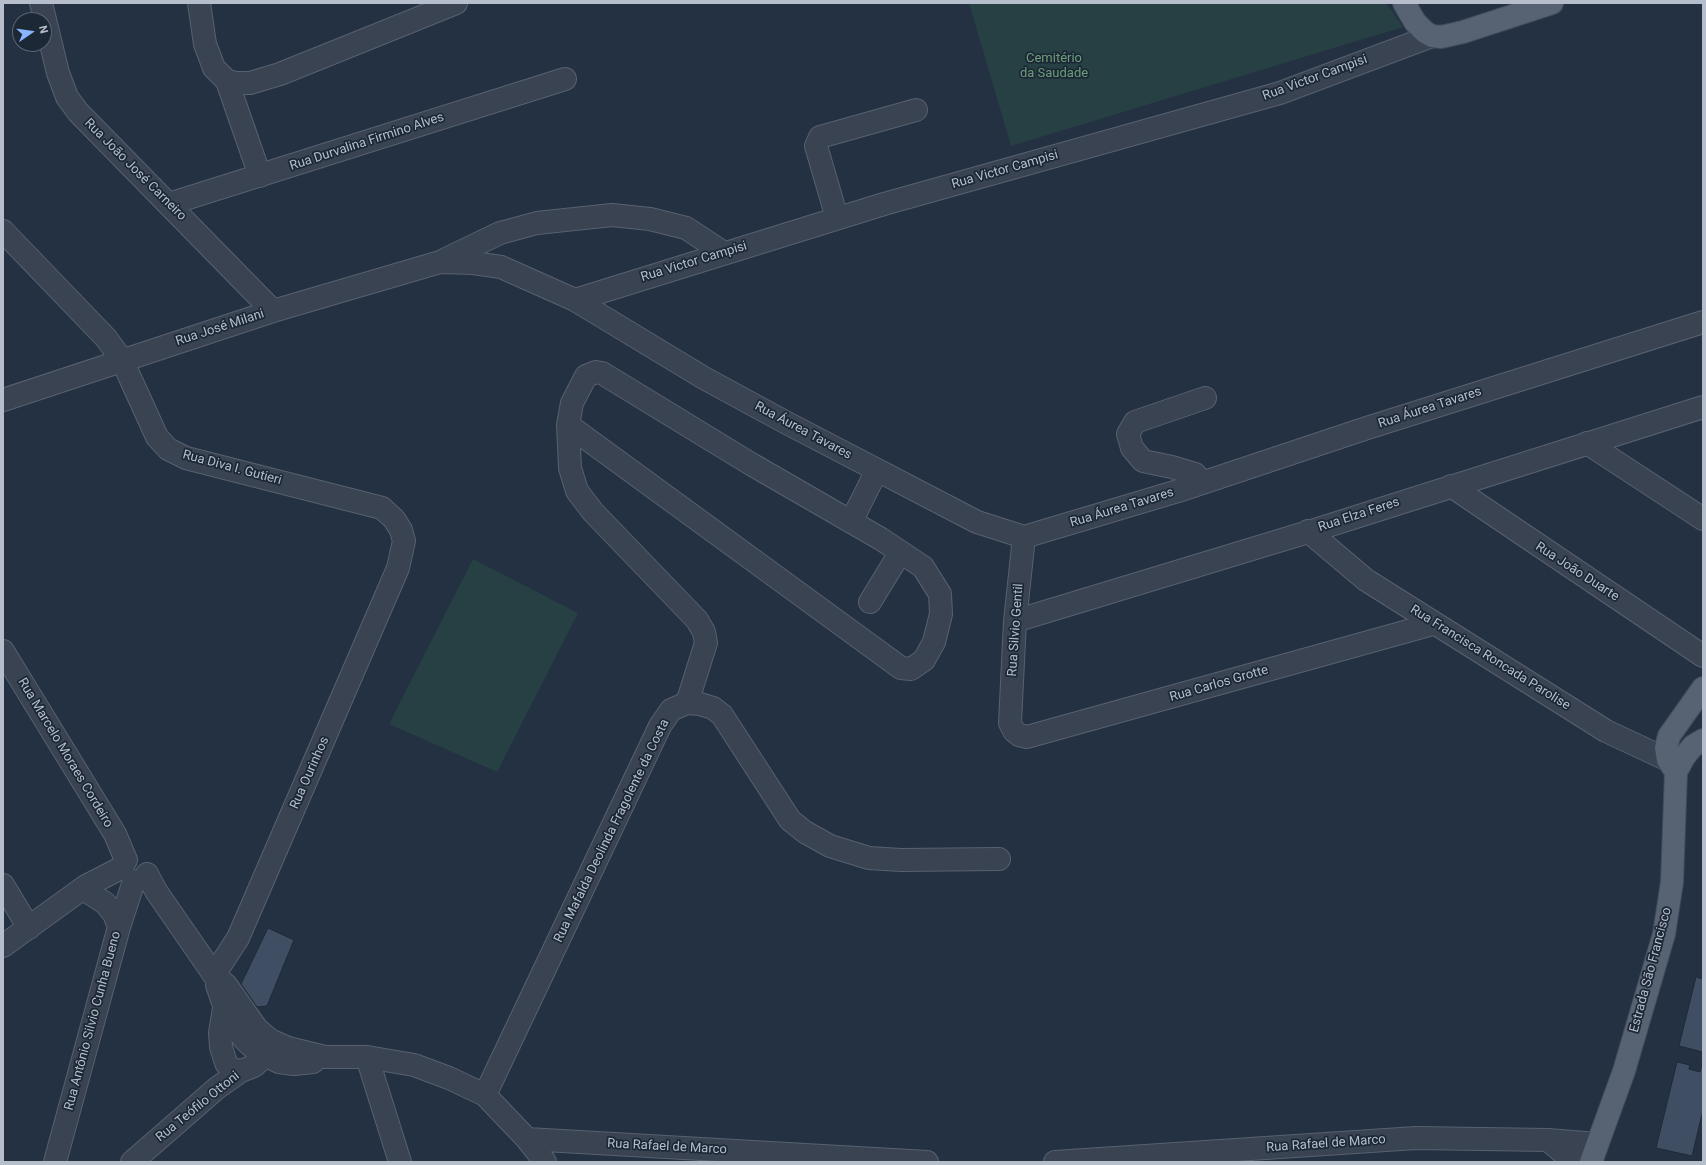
<!DOCTYPE html>
<html>
<head>
<meta charset="utf-8">
<style>
  body { margin:0 }
  #map { position:relative; width:1706px; height:1165px; overflow:hidden; background:#243143; font-family:Roboto,sans-serif }
  canvas { display:block }
  .frame { position:absolute; inset:0; border:4px solid #b6becc; pointer-events:none }
  .north { position:absolute; left:12px; top:12px; width:40px; height:40px; box-sizing:border-box; background:#1d2837; border:1px solid #5a6473; border-radius:50%; rotate:77deg; font-size:11px; font-weight:700; line-height:16px; text-align:center; color:#b6becc }
  .north::after { content:''; display:block; margin:auto; width:14px; height:18px; background:#89b4fe; clip-path:polygon(50% 0,100% 100%,50% 72%,0 100%) }
</style>
</head>
<body>
<div id="map">
<canvas width="1706" height="1165"></canvas>
<div class="frame"></div>
<div class="north">N</div>
</div>
<script>
const ctx = document.querySelector('canvas').getContext('2d');
ctx.lineJoin = 'round';
function paint(path, color) { ctx.fillStyle = color; ctx.fill(path, 'evenodd'); }
const shape = rows => new Path2D(rows.map(r => 'M' + r).join(''));
function trace(path, color, width, dash) { ctx.strokeStyle = color; ctx.lineWidth = width; ctx.lineCap = dash ? 'butt' : 'round'; ctx.setLineDash(dash || []); ctx.stroke(path); }
function write(font, color, halo, rows, align = 'center') {
  ctx.font = font + ' Roboto,sans-serif'; ctx.lineWidth = 3.5; ctx.setLineDash([]); ctx.textBaseline = 'middle'; ctx.strokeStyle = halo; ctx.fillStyle = color; for (const [text, x, y, turn = 0] of rows) {
    ctx.save(); ctx.translate(x, y); ctx.rotate((+turn || 0) * Math.PI / 180); ctx.textAlign = isNaN(turn) ? turn : align; if (halo) ctx.strokeText(text, 0, 0); ctx.fillText(text, 0, 0); ctx.restore();
  }
}
const green = shape([
  [969,3,1386,3,1403,27,1011,146],
  [473,559,578,613,497,772,389,724]
]);
const building = shape([
  [268,928,294,940,267,1006,257,1007,241,984,268,928],
  [1696,977,1703,979,1703,1052,1679,1046,1696,977],
  [1677,1062,1690,1065,1689,1069,1700,1072,1701,1067,1703,1068,1703,1110,1692,1156,1656,1148,1677,1062]
]);
const minor = shape([
  [41,3,58,73,67,97,78,112,273,311],
  [199,3,205,44,214,68,227,81,236,83,250,83,280,74,456,3],
  [227,81,260,176],
  [169,204,565,79],
  [837,218,816,146,820,137,916,110],
  [3,231,106,338,122,360,157,437,168,449,186,458,382,508,394,519,401,530,404,541,398,568,238,938,214,975],
  [444,260,500,233,537,223,612,215,650,219,686,228,724,253],
  [575,300,884,204,1280,93,1432,36],
  [3,400,273,311,440,262,473,263,501,267,575,300,704,378,785,422,977,522,1024,537,1178,491,1367,428,1703,322],
  [568,425,572,403,586,376,596,372,602,373,751,464,881,539,923,567,940,594,941,614,934,642,924,660,911,669,901,668,568,425,570,468,577,491,593,512,697,620,704,632,706,643,687,703],
  [1587,443,1703,519],
  [1203,483,1195,474,1172,467,1143,461,1132,448,1128,434,1135,422,1205,398],
  [1451,486,1703,656],
  [851,522,877,470],
  [1308,531,1366,580,1606,731,1668,760,1684,757],
  [1024,537,1015,621,1010,723,1014,731,1019,735,1027,737,1034,735,1433,624],
  [870,602,900,553],
  [1015,621,1318,529,1703,407],
  [3,651,115,834,126,860],
  [147,874,156,891,214,975,226,985,257,1029,270,1040,288,1048,325,1057,367,1057,414,1065,449,1078,485,1095,527,1139,545,1162],
  [3,885,29,928],
  [88,892,105,903,114,914,119,927],
  [3,946,86,886,123,867],
  [217,985,229,1020,245,1040,256,1050,279,1062,294,1064,313,1062],
  [224,1008,220,1033,221,1047,226,1063,231,1069,241,1071],
  [367,1057,400,1162],
  [485,1095,660,726,671,710,687,703,700,704,713,708,722,715,790,820,805,832,830,846,869,858,901,860,999,859],
  [527,1139,927,1162],
  [1548,1140,1574,1162],
  [55,1162,119,927,134,881],
  [132,1162,217,1088,241,1071,254,1066,266,1055,266,1050,263,1044,250,1032],
  [1055,1162,1416,1138,1548,1140,1597,1144]
]);
const major = shape([
  [1404,3,1415,22,1425,32,1432,36,1441,37,1463,32,1552,3],
  [1676,772,1668,760,1666,748,1669,736,1703,688],
  [1591,1162,1624,1071,1664,934,1672,882,1676,772,1684,757,1693,746,1703,740]
]);
const parkNames = [
  ["Cemitério",1054,59],
  ["da Saudade",1054,74]
];
const streetNames = [
  ["Rua Victor Campisi",1315,78,-20],
  ["Rua Durvalina Firmino Alves",367,142,-18],
  ["Rua João José Carneiro",135,170,45],
  ["Rua Victor Campisi",1005,170,-16],
  ["Rua Victor Campisi",694,262,-17],
  ["Rua José Milani",220,328,-18],
  ["Rua Áurea Tavares",1430,408,-18],
  ["Rua Áurea Tavares",803,431,28],
  ["Rua Diva I. Gutieri",232,468,15],
  ["Rua Áurea Tavares",1122,508,-17],
  ["Rua Elza Feres",1359,515,-18],
  ["Rua João Duarte",1577,572,33],
  ["Rua Silvio Gentil",1016,630,-86],
  ["Rua Francisca Roncada Parolise",1490,658,32],
  ["Rua Carlos Grotte",1219,684,-16],
  ["Rua Marcelo Moraes Cordeiro",65,753,59],
  ["Rua Ourinhos",310,773,-66],
  ["Rua Mafalda Deolinda Fragolente da Costa",612,831,-64],
  ["Estrada São Francisco",1651,970,-75],
  ["Rua Antônio Silvio Cunha Bueno",93,1021,-75],
  ["Rua Teófilo Ottoni",198,1107,-39],
  ["Rua Rafael de Marco",1326,1144,-4],
  ["Rua Rafael de Marco",667,1147,3]
];
paint(green, '#264043');
paint(building, '#404e63');
trace(building, '#1f2a39', 1);
trace(minor, '#57616f', 24);
trace(major, '#424c5b', 24);
trace(minor, '#394352', 22);
trace(major, '#576272', 22);
write('13px', '#6b9f78', '#1d2837', parkNames);
write('13px', '#b6becc', '#1d2837', streetNames);
</script>
</body>
</html>
